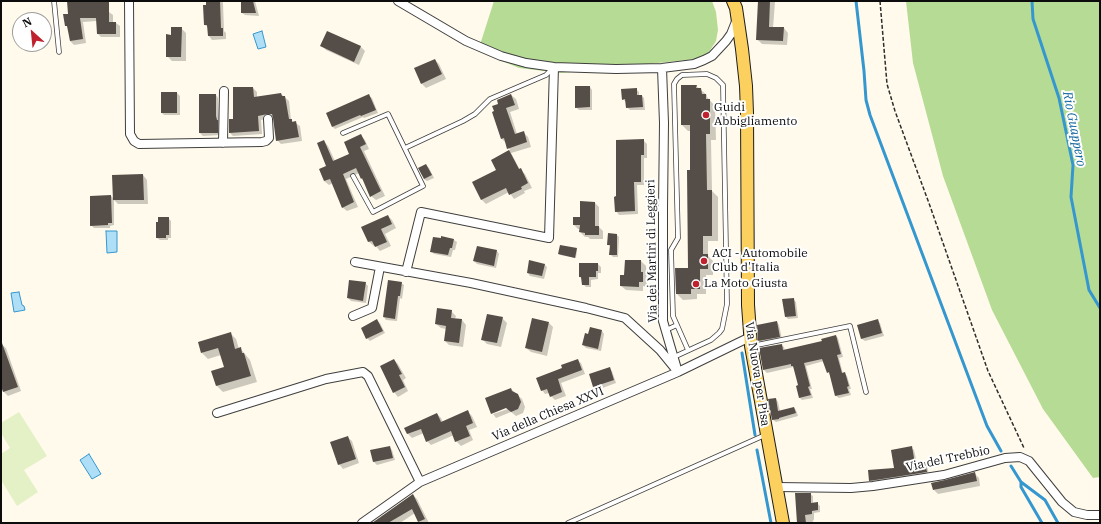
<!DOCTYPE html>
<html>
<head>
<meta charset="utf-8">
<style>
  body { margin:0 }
  #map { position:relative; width:1101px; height:524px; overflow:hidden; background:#fffaeb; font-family:"IBM Plex Serif",serif }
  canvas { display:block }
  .frame { position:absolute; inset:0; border:2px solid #0c0c0c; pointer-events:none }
  .north { position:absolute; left:12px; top:12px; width:40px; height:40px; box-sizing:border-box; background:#fff; border:1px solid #9e9e9e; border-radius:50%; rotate:333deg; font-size:11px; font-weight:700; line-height:16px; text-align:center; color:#0c0c0c }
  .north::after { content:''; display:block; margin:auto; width:14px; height:18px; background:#bf222e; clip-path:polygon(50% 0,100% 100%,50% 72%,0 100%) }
</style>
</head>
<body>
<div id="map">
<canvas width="1101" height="524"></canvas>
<div class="frame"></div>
<div class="north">N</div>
</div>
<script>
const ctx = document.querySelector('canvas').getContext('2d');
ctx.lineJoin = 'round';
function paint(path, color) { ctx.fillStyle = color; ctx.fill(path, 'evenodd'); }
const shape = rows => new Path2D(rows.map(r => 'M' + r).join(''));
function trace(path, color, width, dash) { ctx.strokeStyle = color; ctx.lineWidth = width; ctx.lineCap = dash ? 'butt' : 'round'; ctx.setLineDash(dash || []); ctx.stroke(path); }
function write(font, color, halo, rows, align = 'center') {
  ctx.font = font + ' "IBM Plex Serif",serif'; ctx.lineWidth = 4; ctx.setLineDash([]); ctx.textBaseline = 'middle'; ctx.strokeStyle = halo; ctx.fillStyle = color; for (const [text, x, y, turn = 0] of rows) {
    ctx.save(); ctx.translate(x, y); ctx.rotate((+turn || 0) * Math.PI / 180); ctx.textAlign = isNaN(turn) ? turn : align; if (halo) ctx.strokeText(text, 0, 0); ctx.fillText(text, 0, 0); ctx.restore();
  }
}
const forest = shape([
  [494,1,712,1,716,12,718,30,716,41,709,52,696,59,561,73,519,68,478,51],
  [906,1,1100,1,1100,477,1093,478,1043,409,992,310,943,176,913,63]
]);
const pitch = shape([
  [19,412,47,456,24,470,38,492,17,506,1,480,1,454,10,448,1,433,1,423]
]);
const water = shape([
  [262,31,266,47,258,49,253,34,262,31],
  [106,231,117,231,117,252,107,253,106,231],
  [19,292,22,305,24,306,25,310,14,312,11,293,19,292],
  [89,454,101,474,92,479,80,460,89,454]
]);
const shadow = shape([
  [68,1,89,1,109,12,113,15,113,23,116,23,120,26,120,37,101,37,98,34,97,21,83,22,86,43,74,45,70,41,69,29,66,25,69,14],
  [207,1,222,1,223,3,224,31,226,33,226,39,212,40,209,36,209,28,205,25],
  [242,1,255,1,259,16,245,15,242,13],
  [759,1,775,2,773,28,784,28,788,33,787,45,762,44,757,39],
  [181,28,186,33,186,61,172,61,167,56],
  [328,32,361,47,365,51,359,65,326,50,322,46],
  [435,60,439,64,446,79,426,88,422,84],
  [696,86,707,95,707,97,715,106,716,140,711,140,712,191,718,197,718,241,708,241,708,256,713,261,713,275,706,275,706,294,697,294,697,299,683,300,677,294,689,269,691,131,688,131,682,125],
  [590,87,592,90,592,110,579,110,576,107],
  [253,88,257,92,257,98,281,94,289,101,291,120,300,126,302,141,281,144,277,140,274,117,261,120,262,134,233,136,230,133,234,120],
  [636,89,639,92,639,96,642,96,644,98,645,110,630,110,627,107,626,102,623,99],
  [162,93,177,93,180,96,180,115,164,115,162,113],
  [216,95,218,98,220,135,203,136,200,133],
  [511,95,516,99,519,109,510,112,517,134,523,132,528,137,531,147,511,153,520,170,525,174,532,188,524,191,525,193,514,199,509,192,486,204,482,200,473,183,498,170,492,160,510,150,506,143,501,138,500,104],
  [369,96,372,98,378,113,364,118,363,117,335,129,332,126],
  [361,136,365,140,369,149,364,151,385,196,376,200,371,196,364,181,361,178,359,173,346,179,358,207,347,211,342,207,333,183,329,185,324,181,327,166,324,141,328,146,335,161,350,154],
  [643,140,647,144,647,158,644,158,644,185,637,185,638,214,619,215,616,211,617,197],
  [426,165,429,168,434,178,427,181,424,179],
  [143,175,147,180,148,204,118,204,114,200,114,225,110,226,110,228,94,228,91,225,111,196,114,199],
  [595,203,599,207,599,227,603,231,603,239,590,239,588,237,585,237,580,232,580,229,578,229,574,225],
  [388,216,392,220,396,228,385,234,391,246,380,251,375,245,374,246,369,242],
  [168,218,171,221,171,238,168,238,168,240,160,240,157,238],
  [609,234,617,235,619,237,618,257,613,257,610,254,611,247,608,245],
  [454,240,457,242,455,250,453,250,451,257,434,254,431,251],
  [576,249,577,250,576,258,560,255,559,254],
  [497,251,499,254,496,268,477,264,474,261],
  [626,261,641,261,646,266,647,287,643,286,643,291,626,290,621,286,625,276],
  [544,264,547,267,544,279,530,276,528,273],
  [580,264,598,264,601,267,601,273,598,273,598,279,591,280,591,287,586,287,583,284,583,280,580,277],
  [365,283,368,286,366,303,351,301,348,298],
  [401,283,404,285,402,299,400,298,397,321,386,320,384,317],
  [793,299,796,302,798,318,788,319,786,317],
  [451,311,456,316,455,319,462,320,466,325,463,347,449,345,445,341,446,329,441,328,436,324],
  [502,318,507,323,501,347,487,344,482,339],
  [877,320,880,323,884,336,865,341,862,339,859,325],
  [377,321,380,323,385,333,370,341,367,338],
  [777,322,779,325,782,339,762,343,759,341],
  [549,323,553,327,547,356,531,352,526,348],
  [602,331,604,334,601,351,586,348,583,345],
  [230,333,236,339,239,349,240,348,250,360,257,382,223,392,217,386,212,372,225,368,221,355,208,359,202,353],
  [836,336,838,338,843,357,839,358,843,374,845,374,847,376,851,389,849,389,851,395,839,398,836,396,830,375,828,372,824,361,806,366,812,389,810,389,813,398,802,400,800,398,800,386,795,368,793,367,767,373,764,370,760,349,781,345,784,347,785,351,823,342],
  [1,344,6,348,21,391,8,396,4,392,1,383],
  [394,360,398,364,406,378,403,380,408,391,398,397,394,392],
  [577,360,581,363,585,374,561,383,566,396,555,400,551,396,550,393,545,394,542,390,564,368],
  [609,368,612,371,616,383,597,390,594,387,590,375],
  [511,389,522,399,525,407,523,413,516,416,511,412,496,418,493,414,511,408,510,406,493,412,493,414,486,399],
  [776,399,778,402,780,411,794,408,796,410,798,416,776,422,773,420],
  [468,412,472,416,477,427,469,430,473,440,461,446,456,441,454,435,431,445,427,441,424,433,412,438,408,434,406,428,437,414,441,418,443,422],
  [347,437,352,441,359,463,343,469,339,464],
  [389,447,392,450,395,460,377,465,374,462,372,451],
  [911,448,914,450,917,464,925,463,927,466,929,475,873,483,870,480,895,469],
  [974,473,979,478,980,486,938,494,934,490],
  [810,494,813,496,813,504,817,503,820,506,820,512,814,513,814,519,812,523,798,523],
  [413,495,417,499,429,523,420,523,415,513,400,523,373,523]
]);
const stream = shape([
  [856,1,864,71,866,100,870,115,987,426,1001,451],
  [1032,1,1033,19,1059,98,1073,165,1071,197,1089,290,1100,308],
  [742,353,755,435],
  [757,450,771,523],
  [1011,466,1021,482,1045,500,1058,523],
  [1021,482,1021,487,1042,523]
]);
const building = shape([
  [67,1,109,1,109,22,116,22,116,34,97,34,96,18,80,18,83,39,70,41,67,26,65,26,63,14,68,14],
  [206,1,220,1,221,28,223,28,223,36,208,36,207,25,204,25,203,5,206,5],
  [241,1,253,1,256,13,241,13],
  [758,1,770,1,769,27,784,27,783,41,756,40],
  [171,27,182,27,181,57,166,57,166,34,171,35],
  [327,31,361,46,354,62,320,46],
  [435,59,442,74,421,84,414,68],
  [681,85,697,85,696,88,701,88,702,94,706,94,706,99,710,99,710,134,706,134,707,190,712,190,712,236,703,236,703,254,708,254,708,269,700,269,700,289,691,289,691,294,676,294,675,268,688,268,687,170,690,170,690,125,681,125],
  [575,86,590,86,590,107,575,108],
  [233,87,253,87,254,97,281,93,282,96,285,96,289,119,292,119,292,122,296,121,299,137,276,141,273,118,272,114,268,114,258,116,259,131,229,133,229,119,233,119],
  [637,88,637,95,642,95,643,107,626,108,625,99,622,100,621,89],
  [161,92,177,92,177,113,161,113],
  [199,94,216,94,216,116,217,120,218,120,218,133,199,133],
  [369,94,376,110,361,116,360,115,332,127,326,113],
  [511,94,515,105,506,108,515,134,524,131,527,142,507,149,504,138,501,139,492,112,494,111,492,106,498,104,497,100],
  [361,134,366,144,360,147,381,191,370,197,362,178,361,179,356,168,343,174,354,202,342,208,330,179,324,181,319,169,326,166,317,143,324,140,333,161,349,154,344,142],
  [644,139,644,155,641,155,641,182,634,182,635,211,615,212,614,197,616,196,616,140],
  [509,150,519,169,521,168,528,183,521,187,522,189,509,195,506,188,481,200,472,182,496,170,491,160],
  [426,164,432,175,424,179,418,168],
  [143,174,144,200,113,200,112,175],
  [111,195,112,223,108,223,108,225,90,226,90,196],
  [580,201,595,202,595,226,599,226,599,235,585,235,585,233,579,232,580,225,573,225,573,217,580,217],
  [388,215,392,224,381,229,387,242,375,247,372,241,368,242,361,227],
  [158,217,169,217,169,235,166,235,166,238,156,238,156,222,158,222],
  [608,233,617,234,617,255,609,255,610,245,607,245],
  [441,236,454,239,452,248,450,248,448,255,430,252,433,237,441,238],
  [560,245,577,248,575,258,558,254],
  [477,246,497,250,494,266,473,261],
  [529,260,545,264,542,276,527,273],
  [625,260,641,260,641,272,643,272,643,282,639,282,639,287,620,286,620,275,624,275],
  [579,263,598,263,598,271,596,271,596,277,589,277,589,285,582,285,581,277,579,277],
  [349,280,366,282,363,301,347,298],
  [388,280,402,282,400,296,398,296,395,319,383,317],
  [794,298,796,316,785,317,782,299],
  [437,308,452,310,451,318,462,319,459,343,444,341,446,326,435,324],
  [487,314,503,317,497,343,481,340],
  [532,318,549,322,542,352,525,348],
  [377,319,383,331,366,339,361,328],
  [878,319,882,333,861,339,857,325],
  [777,321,780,337,758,341,757,325],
  [590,327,602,330,598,349,582,345,585,333,588,334],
  [231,332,235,349,241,347,242,353,244,353,251,376,216,386,211,371,224,367,218,348,201,353,198,342],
  [836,335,841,354,837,355,842,373,845,372,849,386,847,387,849,393,835,396,829,372,827,373,822,359,804,363,810,386,808,387,811,395,799,398,796,386,798,385,793,366,791,366,791,364,763,370,759,348,782,344,783,350,822,341,821,339],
  [1,343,2,343,18,387,3,392,1,386],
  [394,359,402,374,399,375,405,387,393,393,380,366],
  [578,359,582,370,558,379,562,392,550,397,547,389,541,391,536,378,562,368,561,365],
  [610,367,614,380,593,387,589,374],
  [511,388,512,391,518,394,521,402,518,409,511,412,506,408,491,414,485,398],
  [776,398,778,411,794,407,796,413,779,418,779,419,772,420,768,399],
  [468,410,473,423,466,426,470,436,455,442,451,431,426,442,421,429,407,434,404,428,437,413,441,422],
  [348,436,356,459,338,465,330,442],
  [390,446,393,458,373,462,370,450],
  [912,446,915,464,925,462,927,472,869,481,868,470,894,468,891,450],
  [975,472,977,481,933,490,931,483,945,480],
  [795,493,811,493,811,503,818,502,818,510,812,511,812,514,805,515,806,523,797,523],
  [413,494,425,519,418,522,412,509,388,523,372,523]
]);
const path = shape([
  [880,1,887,84,895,111,930,206,988,371,1024,448]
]);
const lane = shape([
  [54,1,59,52],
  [343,133,388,114,423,186,373,212,353,176],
  [405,148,463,121,475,114,490,99,546,75,553,68],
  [666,330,677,325],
  [752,346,850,326,866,392],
  [674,357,711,340,719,333,722,329,727,304,723,85,716,78,707,74,682,75,677,79,674,84,678,238,671,250,673,316,688,350],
  [568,523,765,435]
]);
const street = shape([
  [129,1,130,134,134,141,139,144,262,142,266,141,269,138,268,119],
  [398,1,466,41,501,56,526,63,554,67,616,69,662,68,694,64,704,60,712,56,726,41,731,34,737,19],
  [662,68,664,123,663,208,663,321,677,369],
  [223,143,224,91],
  [355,262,471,283,586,308,625,318,660,350,678,372],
  [406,272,421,212,549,238,554,67],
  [353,316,372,308,380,267],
  [217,413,326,379,363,372,368,376,420,482],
  [777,487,851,488,873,486,944,475,1005,458,1020,457,1029,461,1062,502,1074,512,1087,515,1100,515],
  [362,523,420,482,678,372,750,337]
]);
const primary = shape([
  [733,1,736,8,742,49,746,86,747,113,748,305,751,346,783,523]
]);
const markers = [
  [706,115,4,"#bf222e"],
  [704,261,4,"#bf222e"],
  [696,284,4,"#bf222e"]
];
const poiNames = [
  ["Guidi",714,108],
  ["Abbigliamento",714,122],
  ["ACI - Automobile",712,254],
  ["Club d'Italia",712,268],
  ["La Moto Giusta",704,284]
];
const streetNames = [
  ["Via dei Martiri di Leggieri",652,251,-91],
  ["Via Nuova per Pisa",757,374,81],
  ["Via della Chiesa XXVI",548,414,-23],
  ["Via del Trebbio",948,459,-12]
];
const waterNames = [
  ["Rio Guappero",1074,129,79]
];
paint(forest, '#b6db94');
paint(pitch, '#e4f1c7');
paint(water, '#afdff7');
trace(water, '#3597d0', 1);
paint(shadow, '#0003');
trace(stream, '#3597d0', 3);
paint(building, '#554d48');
trace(lane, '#3f3f3f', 5.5);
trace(street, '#3f3f3f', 10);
trace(primary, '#1d1d1d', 14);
trace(path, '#2e2e2e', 1.5, [4, 2]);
trace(lane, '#fff', 4);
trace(street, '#fff', 8);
trace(primary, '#fbd05f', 12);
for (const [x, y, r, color] of markers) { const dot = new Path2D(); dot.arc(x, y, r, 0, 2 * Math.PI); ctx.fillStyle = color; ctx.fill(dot); trace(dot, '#fff', 1.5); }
write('12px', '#0c0c0c', '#fff', poiNames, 'left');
write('12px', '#0c0c0c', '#fff', streetNames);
write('italic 13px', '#1367a0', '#fff', waterNames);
</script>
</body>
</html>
